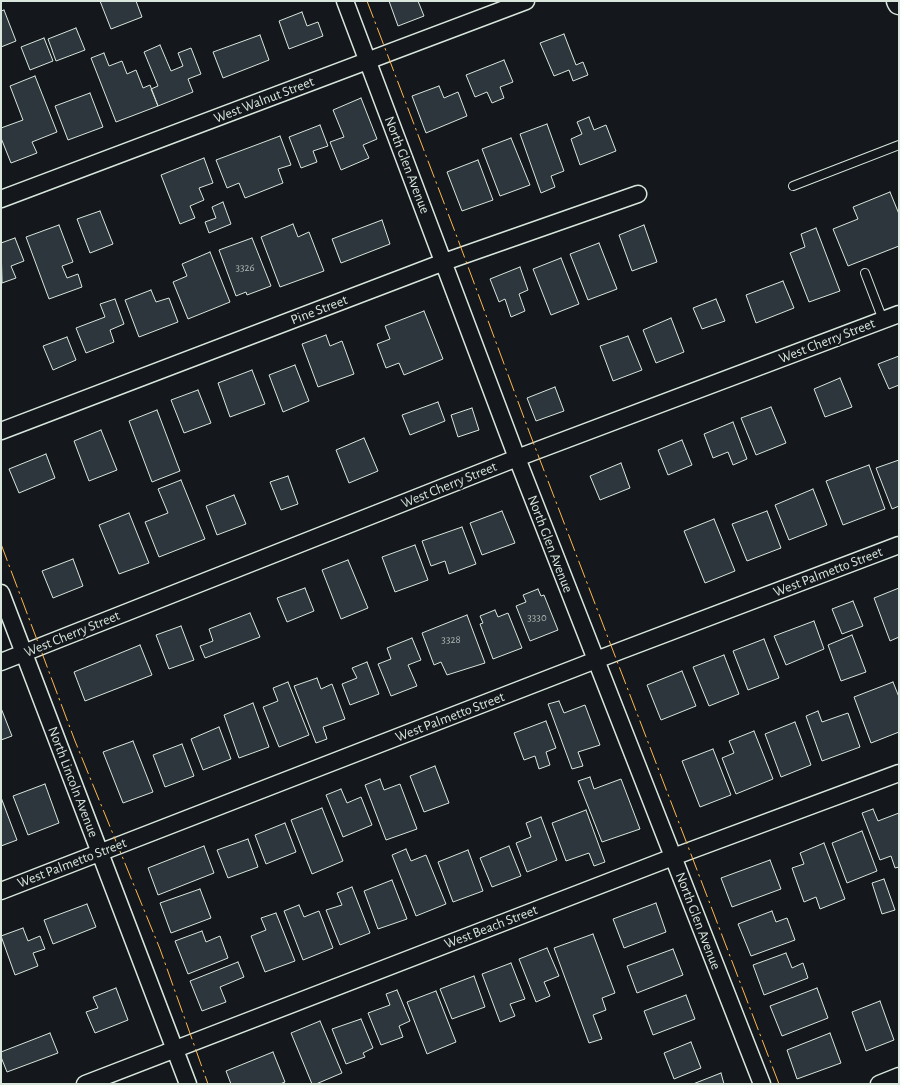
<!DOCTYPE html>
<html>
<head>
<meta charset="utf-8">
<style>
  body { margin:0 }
  #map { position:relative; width:900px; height:1085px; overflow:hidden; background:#14181c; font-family:"Alegreya Sans",sans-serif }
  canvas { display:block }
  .frame { position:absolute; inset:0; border:2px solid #d8e6dc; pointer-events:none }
</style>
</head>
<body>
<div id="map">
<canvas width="900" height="1085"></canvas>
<div class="frame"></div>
</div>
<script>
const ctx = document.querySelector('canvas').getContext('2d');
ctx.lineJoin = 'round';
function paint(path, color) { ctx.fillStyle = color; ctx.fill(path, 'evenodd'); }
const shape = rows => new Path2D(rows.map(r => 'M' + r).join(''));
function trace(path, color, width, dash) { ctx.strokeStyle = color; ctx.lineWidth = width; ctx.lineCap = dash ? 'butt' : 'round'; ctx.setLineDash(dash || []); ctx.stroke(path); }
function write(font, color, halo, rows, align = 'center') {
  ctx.font = font + ' "Alegreya Sans",sans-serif'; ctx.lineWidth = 4; ctx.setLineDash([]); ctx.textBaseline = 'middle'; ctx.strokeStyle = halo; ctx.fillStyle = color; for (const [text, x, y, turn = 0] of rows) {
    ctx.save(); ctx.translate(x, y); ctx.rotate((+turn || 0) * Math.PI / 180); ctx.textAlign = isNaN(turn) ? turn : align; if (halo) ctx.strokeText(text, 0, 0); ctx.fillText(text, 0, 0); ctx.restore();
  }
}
const building = shape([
  [100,1,136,1,142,17,111,29,100,1],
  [389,1,418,1,424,16,398,26,389,1],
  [4,10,16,41,1,47,1,11,4,10],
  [302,12,307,26,318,22,323,36,289,49,279,21,302,12],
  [76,28,85,50,56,61,48,39,76,28],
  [564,34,576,65,583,62,588,75,573,81,569,70,554,76,540,43,564,34],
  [260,35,269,60,223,78,213,52,260,35],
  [44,38,53,61,30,70,21,47,44,38],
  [160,45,171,71,183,66,178,53,191,48,201,74,188,79,193,92,158,106,151,89,158,86,144,52,160,45],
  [104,53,109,66,122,61,127,74,136,70,143,88,150,85,158,106,116,122,91,58,104,53],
  [504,60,513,82,500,87,504,98,492,103,487,92,475,97,466,75,504,60],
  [35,76,57,132,32,142,37,153,11,163,1,138,1,128,23,120,10,86,35,76],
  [439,86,444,98,458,92,467,116,426,133,412,96,439,86],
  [90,93,103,127,68,140,55,106,90,93],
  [361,98,377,139,363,145,369,158,341,170,330,142,344,137,333,110,361,98],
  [589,117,594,130,606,125,616,151,580,165,571,139,582,134,577,122,589,117],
  [547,124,564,171,551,176,555,187,541,193,520,134,547,124],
  [320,125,328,146,313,151,317,162,301,168,289,137,320,125],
  [280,136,291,165,278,169,283,183,245,198,239,183,227,188,216,160,280,136],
  [511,138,530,185,500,196,482,149,511,138],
  [204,158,213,183,199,188,204,200,190,206,195,218,180,224,161,175,204,158],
  [478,160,493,200,462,211,447,172,478,160],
  [890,192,899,214,899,246,848,266,833,229,858,219,853,207,890,192],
  [223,202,231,224,209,233,205,222,216,218,212,207,223,202],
  [100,211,113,244,90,253,77,219,100,211],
  [382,220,390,244,341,263,332,239,382,220],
  [293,224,298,237,309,232,324,271,280,287,261,237,293,224],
  [59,225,73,262,62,266,67,278,78,274,82,287,49,299,26,237,59,225],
  [644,225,657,262,632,271,619,235,644,225],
  [816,228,840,291,809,302,790,253,805,247,801,234,816,228],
  [15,238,24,261,11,266,16,278,2,283,1,243,15,238],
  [252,238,271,286,247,295,246,292,236,296,219,250,252,238],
  [599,243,617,289,588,300,570,254,599,243],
  [210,252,230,302,188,319,173,282,187,276,182,264,210,252],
  [561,258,579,304,551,315,533,269,561,258],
  [520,267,528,290,519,294,525,311,511,317,505,299,499,302,490,279,520,267],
  [783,281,794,308,756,323,746,295,783,281],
  [151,290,156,302,169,298,178,322,139,337,125,300,151,290],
  [115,299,124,324,110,330,114,342,86,353,76,328,105,317,100,304,115,299],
  [716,299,725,321,702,329,693,308,716,299],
  [424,311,443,359,404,375,399,363,386,368,377,344,390,339,385,326,424,311],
  [671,318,684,352,656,363,643,330,671,318],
  [326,335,330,346,342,341,354,374,318,387,302,344,326,335],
  [628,336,642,370,613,381,600,346,628,336],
  [67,337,76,360,53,370,43,346,67,337],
  [899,356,899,385,889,389,878,364,899,356],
  [295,365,309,401,283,412,269,375,295,365],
  [252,370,265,404,230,417,218,383,252,370],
  [840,378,852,407,825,417,814,389,840,378],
  [555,387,564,411,536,421,527,398,555,387],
  [198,390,211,423,184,433,171,400,198,390],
  [438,402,445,421,410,435,402,415,438,402],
  [771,407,786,443,756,455,741,418,771,407],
  [472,408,479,430,458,437,451,415,472,408],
  [157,410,180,471,152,482,129,421,157,410],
  [733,422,747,459,733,465,728,452,713,458,704,434,733,422],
  [101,430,117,470,89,481,74,441,101,430],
  [364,438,378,471,349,483,336,450,364,438],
  [682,440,692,465,668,475,658,450,682,440],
  [46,454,55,478,19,493,9,469,46,454],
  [899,460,899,506,892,509,876,468,899,460],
  [621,463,630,488,600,500,590,476,621,463],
  [869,465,885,509,843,525,826,481,869,465],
  [288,476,298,504,281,510,270,482,288,476],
  [181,480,205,539,159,557,145,522,168,513,158,489,181,480],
  [813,489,827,525,789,540,775,505,813,489],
  [234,495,246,524,217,535,206,506,234,495],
  [502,511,515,543,482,555,470,523,502,511],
  [767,511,781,548,747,561,732,524,767,511],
  [129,513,149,563,119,574,99,525,129,513],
  [714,519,735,571,705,583,684,531,714,519],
  [462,527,476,564,449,574,445,561,431,566,422,541,462,527],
  [415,545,428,580,395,592,382,557,415,545],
  [73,559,83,586,53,598,42,571,73,559],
  [348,560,368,608,341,619,322,570,348,560],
  [305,588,314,611,287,622,277,598,305,588],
  [899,588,899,637,890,641,874,598,899,588],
  [538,589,541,596,544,595,558,630,530,641,516,606,526,602,523,595,538,589],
  [853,601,863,626,842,634,832,609,853,601],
  [495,610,498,617,508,613,522,648,493,659,480,624,483,623,480,616,495,610],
  [250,613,260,637,205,658,200,646,213,641,209,629,250,613],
  [467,615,485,663,447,675,441,662,434,665,422,633,467,615],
  [814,621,824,649,786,665,774,636,814,621],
  [181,626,194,660,169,669,156,635,181,626],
  [852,635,866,672,841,681,828,645,852,635],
  [412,638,421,660,408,665,417,686,391,696,378,664,391,659,387,648,412,638],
  [764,639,779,678,748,690,733,651,764,639],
  [140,645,152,675,85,701,74,672,140,645],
  [724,655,739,694,709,706,693,667,724,655],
  [367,662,379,694,350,705,342,684,357,678,352,668,367,662],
  [682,671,696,706,661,720,647,685,682,671],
  [317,678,321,689,332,684,345,719,323,727,327,739,316,743,294,686,317,678],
  [288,682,309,735,279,747,263,707,278,701,273,688,288,682],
  [893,682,899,697,899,732,871,743,854,697,893,682],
  [559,701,564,713,585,705,600,745,578,752,583,766,572,769,548,704,559,701],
  [253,703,269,747,239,758,224,715,253,703],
  [1,708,12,736,1,740,1,708],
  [818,711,822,722,848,713,860,747,822,761,806,716,818,711],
  [546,721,556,748,546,752,550,765,539,769,535,756,524,760,514,733,546,721],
  [795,722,811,765,781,777,765,734,795,722],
  [219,727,231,759,203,770,191,739,219,727],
  [754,731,773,779,736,794,722,758,734,753,729,741,754,731],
  [133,741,153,792,123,803,103,752,133,741],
  [182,744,194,776,165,787,153,755,182,744],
  [713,749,731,795,700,807,682,761,713,749],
  [435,766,449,803,424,812,410,776,435,766],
  [590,777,594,789,621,779,640,829,602,842,578,781,590,777],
  [380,779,384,790,400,784,417,829,386,840,365,785,380,779],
  [45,784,59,823,28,835,13,796,45,784],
  [341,789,347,803,361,797,372,825,343,837,326,795,341,789],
  [2,800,17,840,1,846,1,801,2,800],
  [322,808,343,861,312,874,291,820,322,808],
  [873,809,878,821,899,813,899,867,895,868,891,856,880,860,862,813,873,809],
  [586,810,605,862,594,866,589,853,566,861,552,823,586,810],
  [541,817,557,860,527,872,516,843,531,837,526,823,541,817],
  [285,823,296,852,266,864,255,835,285,823],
  [862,831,877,871,847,883,832,843,862,831],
  [248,839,258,867,228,878,217,850,248,839],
  [824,843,845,899,820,909,816,897,804,902,792,868,804,864,800,853,824,843],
  [204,846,214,873,158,895,148,868,204,846],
  [509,846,521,876,492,887,480,858,509,846],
  [406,849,411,861,426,855,446,904,416,916,392,855,406,849],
  [468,850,483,891,453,902,438,862,468,850],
  [770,860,781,889,732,907,721,878,770,860],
  [884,879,895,910,882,914,872,883,884,879],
  [392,880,407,919,378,929,364,891,392,880],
  [352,887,370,933,340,945,326,910,342,905,337,893,352,887],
  [200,889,211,918,171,933,160,903,200,889],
  [656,903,666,932,624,948,613,919,656,903],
  [87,904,96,927,53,944,44,920,87,904],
  [299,905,304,917,319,911,333,948,303,960,284,911,299,905],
  [772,911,776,922,787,918,795,940,751,956,738,924,772,911],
  [276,913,295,961,265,972,251,936,266,930,261,918,276,913],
  [23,928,28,941,40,936,45,949,33,953,38,966,15,975,1,936,23,928],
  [202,931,206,942,220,936,228,958,188,974,175,941,202,931],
  [593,934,615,993,602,998,606,1010,593,1015,602,1039,589,1043,554,948,593,934],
  [547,948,559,976,544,982,550,996,536,1002,519,959,547,948],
  [673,949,683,975,637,993,627,966,673,949],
  [786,953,792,968,803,963,808,978,764,995,753,965,786,953],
  [238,962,244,977,220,987,226,1002,202,1011,190,981,238,962],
  [511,963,525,999,510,1004,515,1016,500,1022,482,974,511,963],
  [474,976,485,1007,452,1019,440,989,474,976],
  [116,988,128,1020,95,1033,86,1012,98,1008,93,997,116,988],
  [817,988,828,1018,782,1036,770,1006,817,988],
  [397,990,410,1021,399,1026,403,1037,381,1045,368,1013,390,1005,386,994,397,990],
  [436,991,456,1042,427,1054,407,1002,436,991],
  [686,995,695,1019,653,1035,644,1011,686,995],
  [880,1001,894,1040,866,1051,852,1012,880,1001],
  [361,1019,373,1048,363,1053,365,1057,346,1064,332,1029,361,1019],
  [320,1021,342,1073,316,1084,312,1084,291,1033,320,1021],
  [50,1033,58,1053,7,1072,1,1057,1,1052,50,1033],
  [830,1033,841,1063,797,1079,787,1050,830,1033],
  [691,1042,701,1068,674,1079,664,1053,691,1042],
  [273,1052,285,1082,280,1084,231,1084,226,1071,273,1052],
  [721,1073,724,1084,693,1084,721,1073]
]);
const lane = shape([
  [793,186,899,145],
  [865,273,883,320]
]);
const street = shape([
  [345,1,517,458,762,1084],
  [1,199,526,1],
  [1,431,444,262,638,194],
  [1,593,188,1084],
  [1,662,517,458,899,314],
  [1,891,596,660,899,545],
  [85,1084,673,857,899,773],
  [879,1084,899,1076]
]);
const secondary = shape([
  [898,1,899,3]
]);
const power = shape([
  [367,1,457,237,530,434,779,1084],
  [1,544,75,741,160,949,208,1084]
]);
const numberNames = [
  ["3326",245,268],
  ["3330",537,618],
  ["3328",451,640]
];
const streetNames = [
  ["West Walnut Street",264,100,-21],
  ["North Glen Avenue",407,165,69],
  ["Pine Street",319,310,-21],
  ["West Cherry Street",827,341,-21],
  ["West Cherry Street",449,485,-22],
  ["North Glen Avenue",550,544,69],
  ["West Palmetto Street",828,572,-21],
  ["West Cherry Street",72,634,-22],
  ["West Palmetto Street",450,717,-21],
  ["North Lincoln Avenue",73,782,69],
  ["West Palmetto Street",72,863,-21],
  ["North Glen Avenue",698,921,69],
  ["West Beach Street",491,927,-21]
];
paint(building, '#2c363c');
trace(building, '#d8e6dc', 1);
trace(lane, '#d8e6dc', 10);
trace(street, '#d8e6dc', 19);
trace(secondary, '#d8e6dc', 25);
trace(lane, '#14181c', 8);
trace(street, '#14181c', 16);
trace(secondary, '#14181c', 22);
trace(power, '#ffb74d', 1, [18, 4, 2.5, 4]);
write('11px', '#adbab4', null, numberNames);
write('14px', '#d8e6dc', '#14181c', streetNames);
</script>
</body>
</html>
